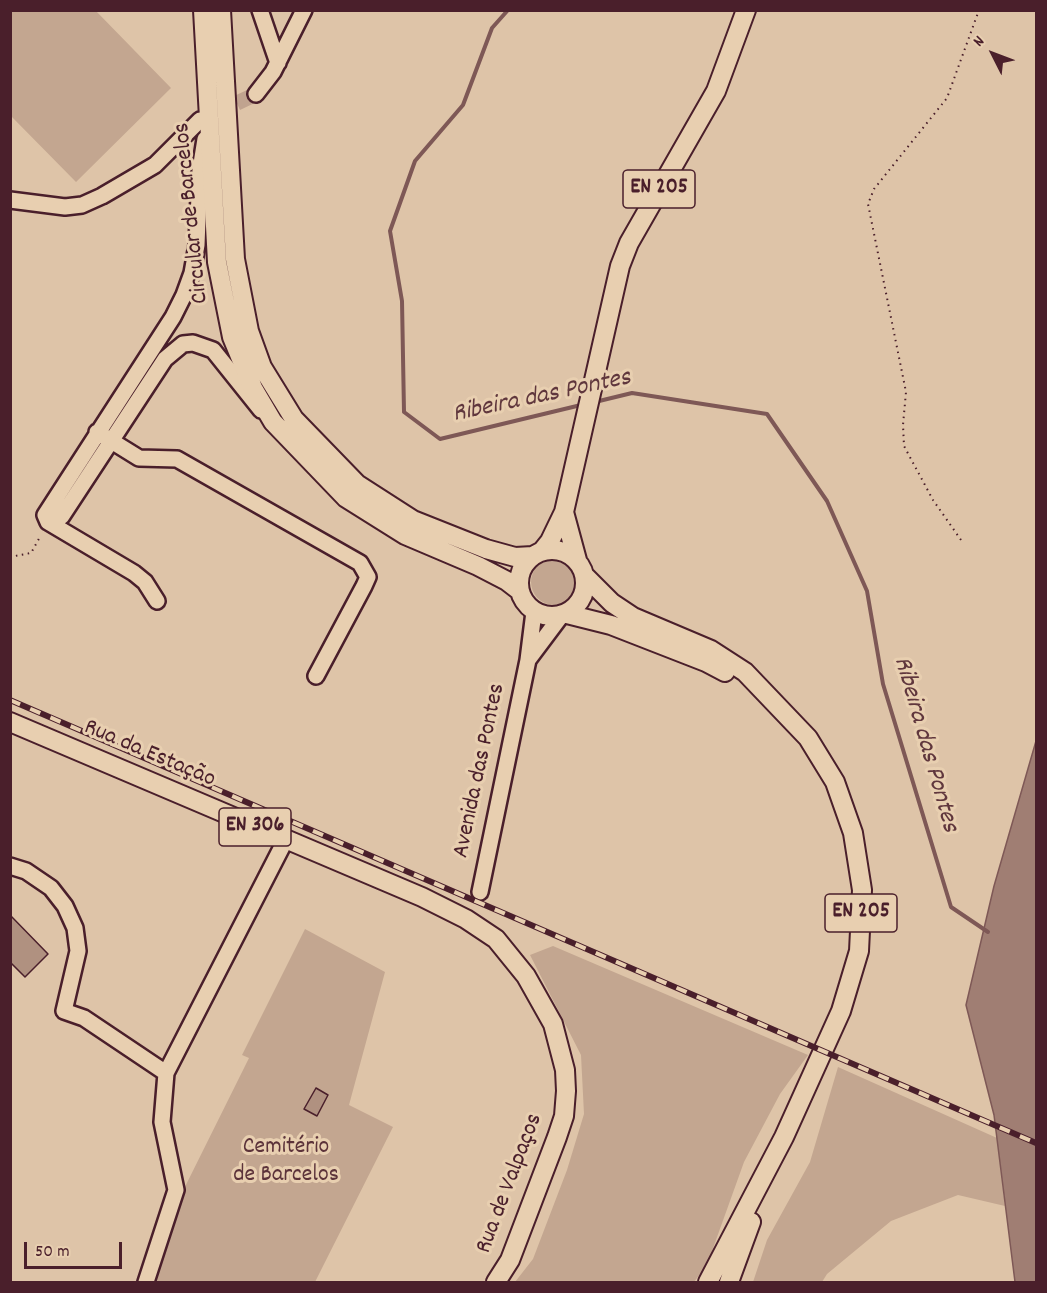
<!DOCTYPE html>
<html>
<head>
<meta charset="utf-8">
<style>
  body { margin:0 }
  #map { position:relative; width:1047px; height:1293px; overflow:hidden; background:#dec4a8; font-family:Dekko,sans-serif }
  canvas { display:block }
  .frame { position:absolute; inset:0; border:12px solid #4a1f2b; pointer-events:none }
  .north { position:absolute; left:963px; top:24px; width:60px; height:60px; -webkit-text-stroke:4px #e8cfb0; paint-order:stroke; rotate:312deg; font-size:16px; font-weight:700; line-height:24px; text-align:center; color:#4a1f2b }
  .north::after { content:''; display:block; margin:auto; width:21px; height:27px; background:#4a1f2b; clip-path:polygon(50% 0,100% 100%,50% 72%,0 100%) }
  .scale { position:absolute; left:24px; top:1242px; width:98px; height:27px; box-sizing:border-box; border:3px solid #4a1f2b; border-top:0; padding-left:8px; font-size:18px; line-height:21px; white-space:nowrap; color:#4a1f2b; -webkit-text-stroke:4px #e8cfb0; paint-order:stroke }
</style>
</head>
<body>
<div id="map">
<canvas width="1047" height="1293"></canvas>
<div class="frame"></div>
<div class="north">N</div>
<div class="scale">50 m</div>
</div>
<script>
const ctx = document.querySelector('canvas').getContext('2d');
ctx.lineJoin = 'round';
function paint(path, color) { ctx.fillStyle = color; ctx.fill(path, 'evenodd'); }
const shape = rows => new Path2D(rows.map(r => 'M' + r).join(''));
function trace(path, color, width, dash) { ctx.strokeStyle = color; ctx.lineWidth = width; ctx.lineCap = dash ? 'butt' : 'round'; ctx.setLineDash(dash || []); ctx.stroke(path); }
function write(font, color, halo, rows, align = 'center') {
  ctx.font = font + ' Dekko,sans-serif'; ctx.lineWidth = 6; ctx.setLineDash([]); ctx.textBaseline = 'middle'; ctx.strokeStyle = halo; ctx.fillStyle = color; for (const [text, x, y, turn = 0] of rows) {
    ctx.save(); ctx.translate(x, y); ctx.rotate((+turn || 0) * Math.PI / 180); ctx.textAlign = isNaN(turn) ? turn : align; if (halo) ctx.strokeText(text, 0, 0); ctx.fillText(text, 0, 0); ctx.restore();
  }
}
const green = shape([
  [10,11,96,11,171,88,76,182,11,116],
  '531 582a23 23 0 1 1 46 0a23 23 0 1 1-46 0Z',
  [305,929,385,972,349,1105,393,1127,315,1282,150,1282,169,1219,249,1058,242,1055],
  [553,946,808,1055,780,1094,744,1162,707,1265,694,1282,515,1282,533,1259,567,1170,584,1114,581,1055,530,955],
  [838,1067,997,1138,1005,1206,958,1195,891,1221,827,1274,822,1282,753,1282,767,1240,810,1162]
]);
const water = shape([
  [1036,741,1036,1282,1015,1282,994,1115,966,1005,994,886,1036,741]
]);
const stream = shape([
  [508,10,492,28,463,105,415,161,390,231,402,301,404,412,440,439,581,405],
  [595,402,632,393,767,414,827,501,867,591,883,684,951,907,988,932]
]);
const building = shape([
  [10,915,48,954,25,977,10,962,10,915],
  [316,1088,328,1095,317,1116,304,1109,316,1088]
]);
const minorTunnel = shape([
  [216,113,256,94]
]);
const path = shape([
  [961,540,933,500,904,446,903,425,906,392,868,204,874,189,947,98,979,10],
  [10,557,31,553,41,535]
]);
const minor = shape([
  [260,10,278,63],
  [256,94,273,72,304,10],
  [10,200,65,207,82,205,102,196,155,165,200,120],
  [97,432,139,458,177,459,360,563,368,577,364,586,316,676],
  [48,522,56,521,62,516,165,359,183,344,193,343,213,350,261,410],
  [157,601,145,582,134,573,48,522,45,515,173,317,184,295,192,273,197,245,200,170,205,139],
  [528,660,561,616],
  [10,866,26,871,51,888,65,906,75,928,78,951,64,1011,84,1018,166,1073],
  [480,892,528,660,534,612],
  [146,1282,176,1190,162,1122,166,1073,286,839]
]);
const major = shape([
  [203,10,217,262,232,337,253,388,273,422,346,498,405,535,478,566,507,581,520,591],
  [221,10,235,259,249,331,262,367,294,419,357,484,413,520,486,549,515,557,533,556],
  [564,512,577,560],
  '519 583a33 33 0 1 1 66 0a33 33 0 1 1-66 0Z',
  [542,551,550,541,564,512,620,266,629,243,716,91,746,10],
  [586,577,612,603,633,617,711,650,745,672,808,738,835,782,853,833,862,890,859,951,841,1011,784,1137,708,1282],
  [567,614,611,625,706,662,725,672],
  [10,722,422,897,466,919,496,939,526,976,553,1024,565,1070,566,1091,564,1116,557,1137,510,1260,496,1282],
  [729,1282,751,1222]
]);
const rail = shape([
  [10,700,1036,1143]
]);
const shields = [
  [659,189,72],
  [255,827,72],
  [861,913,72]
];
const shieldNames = [
  ["EN 205",659,189],
  ["EN 306",255,827],
  ["EN 205",861,913]
];
const streetNames = [
  ["Circular de Barcelos",193,213,-96],
  ["Rua da Estação",149,755,23],
  ["Avenida das Pontes",481,771,-78],
  ["Rua de Valpaços",511,1184,-69]
];
const parkNames = [
  ["Cemitério",286,1149],
  ["de Barcelos",286,1177]
];
const waterNames = [
  ["Ribeira das Pontes",542,398,-12],
  ["Ribeira das Pontes",924,745,74]
];
paint(green, '#c3a690');
paint(water, '#a07e73');
trace(water, '#7e5856', 1.5);
trace(stream, '#7e5856', 4);
paint(building, '#b09180');
trace(building, '#4a1f2b', 1.5);
trace(minorTunnel, '#c0a38f', 15, [15, 8]);
trace(minor, '#4a1f2b', 20);
trace(major, '#4a1f2b', 22);
trace(path, '#4a1f2b', 2, [1.5, 4.5]);
trace(minor, '#e8cfb0', 15);
trace(major, '#e8cfb0', 18);
trace(rail, '#4a1f2b', 6);
trace(rail, '#e8cfb0', 4, [11]);
for (const [x, y, w] of shields) { const box = new Path2D(); box.roundRect(x - w / 2, y - 19, w, 38, 4.5); ctx.fillStyle = '#e8cfb0'; ctx.fill(box); trace(box, '#4a1f2b', 1.5); }
write('bold 22px', '#4a1f2b', null, shieldNames);
write('24px', '#4a1f2b', '#e8cfb0', streetNames);
write('24px', '#5c333a', '#e8cfb0', parkNames);
write('italic 26px', '#60373d', '#e8cfb0', waterNames);
</script>
</body>
</html>
